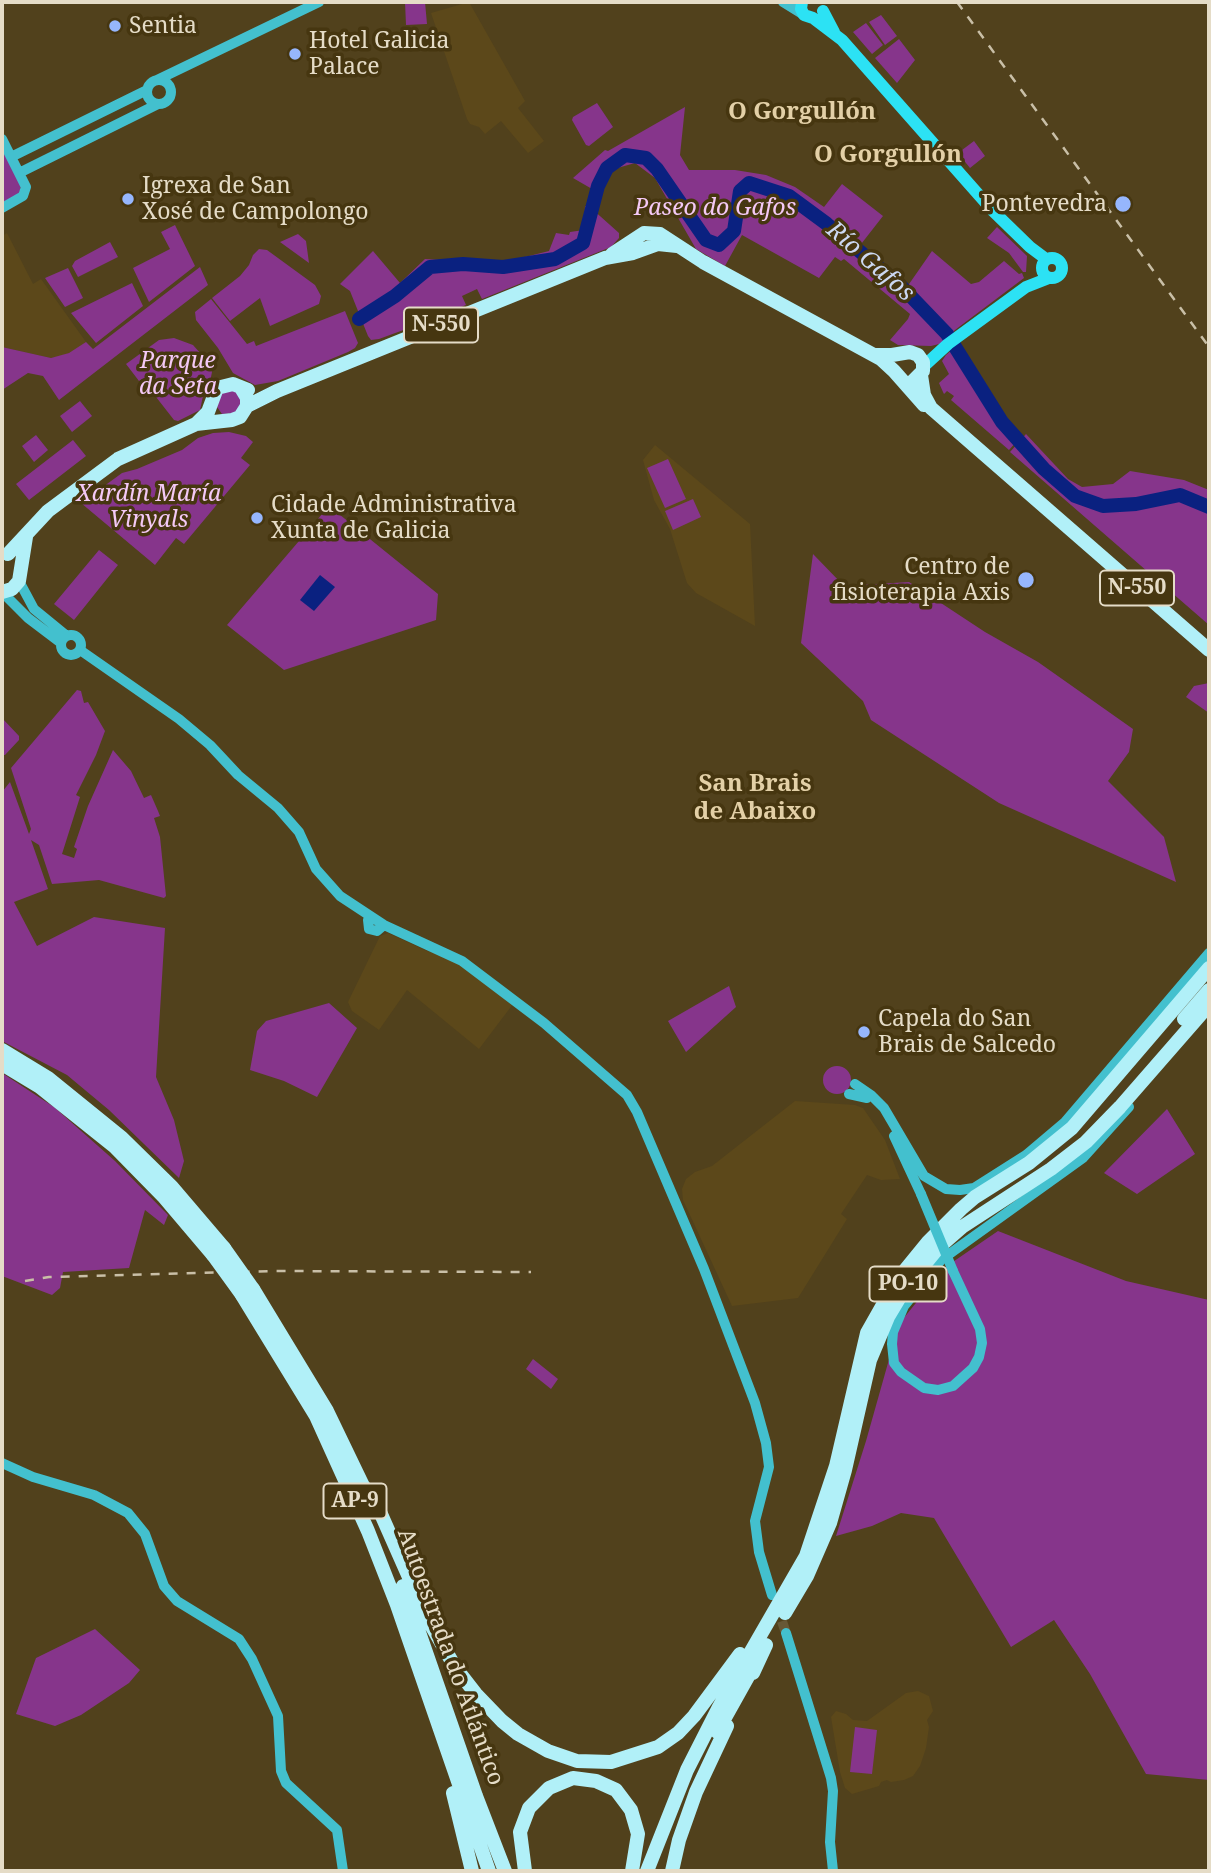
<!DOCTYPE html>
<html>
<head>
<meta charset="utf-8">
<style>
  body { margin:0 }
  #map { position:relative; width:1211px; height:1873px; overflow:hidden; background:#51411c; font-family:"Noto Serif",serif }
  canvas { display:block }
  .frame { position:absolute; inset:0; border:4px solid #e5dcc7; pointer-events:none }
</style>
</head>
<body>
<div id="map">
<canvas width="1211" height="1873"></canvas>
<div class="frame"></div>
</div>
<script>
const ctx = document.querySelector('canvas').getContext('2d');
ctx.lineJoin = 'round';
function paint(path, color) { ctx.fillStyle = color; ctx.fill(path, 'evenodd'); }
const shape = rows => new Path2D(rows.map(r => 'M' + r).join(''));
function trace(path, color, width, dash) { ctx.strokeStyle = color; ctx.lineWidth = width; ctx.lineCap = dash ? 'butt' : 'round'; ctx.setLineDash(dash || []); ctx.stroke(path); }
function write(font, color, halo, rows, align = 'center') {
  ctx.font = font + ' "Noto Serif",serif'; ctx.lineWidth = 7; ctx.setLineDash([]); ctx.textBaseline = 'middle'; ctx.strokeStyle = halo; ctx.fillStyle = color; for (const [text, x, y, turn = 0] of rows) {
    ctx.save(); ctx.translate(x, y); ctx.rotate((+turn || 0) * Math.PI / 180); ctx.textAlign = isNaN(turn) ? turn : align; if (halo) ctx.strokeText(text, 0, 0); ctx.fillText(text, 0, 0); ctx.restore();
  }
}
const built = shape([
  [469,2,525,101,518,108,544,141,528,153,501,121,485,134,479,127,470,124,467,119,431,13],
  [7,233,33,284,41,279,86,342,77,350,61,356,51,358,2,347,2,236],
  [655,445,750,524,755,626,696,593,687,583,670,529,654,500,643,460],
  [388,933,427,951,449,957,513,1004,479,1049,407,990,379,1030,352,1011,348,1002,380,936],
  [795,1101,855,1105,863,1108,885,1140,900,1179,881,1180,867,1175,841,1214,847,1219,798,1298,732,1306,683,1200,682,1189,686,1179,695,1172,712,1166],
  [918,1691,929,1696,933,1711,927,1720,929,1727,926,1748,920,1766,913,1776,904,1780,891,1782,887,1780,881,1782,879,1786,852,1794,845,1788,840,1772,831,1717,836,1711,846,1714,853,1720,867,1721,906,1693]
]);
const green = shape([
  [405,2,425,2,427,24,406,25],
  [881,15,897,36,885,45,869,22],
  [866,23,883,45,872,54,853,32],
  [899,39,915,60,897,83,875,58],
  [597,103,613,127,589,146,586,145,572,120,573,117],
  [685,107,680,155,689,170,735,170,766,175,795,187,824,207,842,184,883,216,858,248,907,287,932,251,971,284,979,282,1004,261,1019,274,1022,273,1024,278,955,330,943,343,931,346,898,345,890,340,908,319,910,314,844,259,841,261,835,257,819,278,742,235,725,266,696,249,655,178,635,163,614,169,599,193,573,178,605,150,608,151],
  [974,141,985,156,970,168,958,153],
  [2,147,21,186,19,194,2,203],
  [585,206,591,208,619,233,619,238,611,247,482,299,477,289,462,296,466,305,437,317,433,309,414,318,417,325,379,339,371,340,368,336,350,291,340,284,373,251,400,283,425,259,490,263,521,258,549,251,556,233,569,235,570,232,584,230],
  [175,225,195,266,149,302,133,268,170,249,161,232],
  [997,227,1027,256,1026,272,1023,272,1009,253,987,238],
  [298,234,306,241,309,263,280,242],
  [110,242,118,257,78,277,72,266,75,261],
  [259,249,267,250,315,285,321,296,319,304,270,326,260,298,230,321,212,298,240,276,249,265,253,255],
  [200,267,208,285,59,400,43,376,28,373,2,390,2,347,51,358,69,353,86,342,93,349],
  [68,268,83,298,65,307,45,278],
  [132,283,143,306,96,343,71,313],
  [211,299,247,344,254,341,256,346,345,311,358,343,355,348,348,352,278,381,255,385,233,373,218,348,196,320,195,312],
  [174,338,193,345,209,363,212,372,210,382,203,396,200,410,178,421,174,420,142,379,139,381,126,364,159,340],
  [953,349,998,419,1018,440,1009,450,951,400,954,396,947,391,944,394,943,392,939,383,949,374,942,361,946,355],
  [232,389,242,397,238,413,222,414,217,407,219,394],
  [80,401,92,416,72,432,60,416],
  [229,432,246,436,253,442,241,458,250,465,184,544,176,538,155,565,81,503,122,473,137,469,182,450,198,438,213,433],
  [1026,434,1068,479,1082,487,1113,484,1130,471,1184,480,1209,490,1209,625,1010,452],
  [36,435,48,450,34,462,22,446],
  [73,440,86,456,29,500,16,484],
  [668,459,686,499,665,508,647,468],
  [693,499,701,517,673,530,665,511],
  [329,506,438,594,436,620,284,670,227,625],
  [99,550,118,565,74,620,54,604],
  [813,554,844,586,909,582,985,632,1038,662,1133,729,1129,752,1108,781,1164,837,1176,882,999,803,871,720,863,701,801,643],
  [1209,683,1209,713,1186,697,1194,686],
  [77,690,81,691,84,703,88,702,105,731,96,755,76,795,80,797,62,854,74,858,77,849,74,847,88,806,113,750,131,771,144,798,151,795,158,811,160,816,154,818,160,837,166,896,164,898,99,880,52,884,39,845,31,840,48,889,14,902,37,946,94,917,165,928,156,1077,174,1120,184,1161,179,1178,109,1110,67,1075,2,1041,2,792,10,782,29,834,31,829,11,768],
  [2,718,19,736,19,740,5,755,2,755],
  [729,986,736,1007,686,1052,668,1021],
  [329,1003,357,1028,317,1097,284,1081,250,1070,257,1031,266,1021],
  '823 1080a14 14 0 1 1 28 0a14 14 0 1 1-28 0Z',
  [2,1073,54,1107,115,1161,168,1215,164,1225,145,1210,129,1268,63,1272,60,1288,52,1295,2,1276],
  [1167,1109,1195,1154,1137,1194,1104,1173],
  [998,1231,1126,1281,1209,1300,1209,1780,1146,1774,1090,1674,1054,1620,1011,1647,934,1518,901,1513,872,1526,836,1536,866,1441,899,1324,944,1268],
  [533,1359,558,1379,551,1389,526,1369],
  [95,1629,140,1670,129,1683,81,1715,55,1726,16,1714,36,1658],
  [855,1727,877,1730,872,1774,850,1772]
]);
const water = shape([
  [320,575,335,587,314,611,300,600]
]);
const river = shape([
  [359,319,395,296,430,267,463,264,503,267,555,259,583,243,598,186,607,168,625,155,646,158,657,169,706,240,719,245,734,231,740,191,749,183,789,196,827,224,900,285,947,334,1002,422,1044,469,1075,496,1103,506,1136,504,1180,495,1209,507]
]);
const secondaryTunnel = shape([
  [777,1607,786,1633]
]);
const secondary = shape([
  [783,2,804,15],
  [157,80,319,2],
  '147 92a12 12 0 1 1 24 0a12 12 0 1 1-24 0Z',
  [2,139,26,187,23,196,2,208],
  [11,157,147,90],
  [19,173,158,104],
  [19,581,34,609,67,636],
  [2,592,28,618,61,643],
  '61 645a10 10 0 1 1 20 0a10 10 0 1 1-20 0Z',
  [80,650,179,719,210,745,238,775,278,808,299,832,316,869,340,896,384,925,462,961,544,1023,627,1095,637,1112,704,1269,755,1403,766,1443,769,1467,755,1521,759,1552,772,1595],
  [371,918,368,920,369,929,377,931,384,925],
  [855,1084,871,1095,884,1108,924,1176,946,1189,960,1190,974,1188,1026,1155,1065,1122,1209,953],
  [849,1094,867,1098],
  [894,1136,921,1194],
  [953,1271,980,1329,982,1343,979,1357,973,1368,953,1386,938,1390,924,1388,901,1372,894,1363,892,1344,893,1332,904,1306,941,1260,1083,1158,1129,1107],
  [2,1463,33,1477,94,1495,128,1513,145,1534,164,1586,177,1601,239,1639,252,1659,278,1716,281,1771,286,1783,337,1830,343,1871],
  [786,1633,831,1778,833,1791,830,1842,833,1871]
]);
const primary = shape([
  [802,2,801,9,804,15,813,18,842,40,993,211,1030,247,1046,259],
  [823,11,834,32],
  '1042 268a10 10 0 1 1 20 0a10 10 0 1 1-20 0Z',
  [924,366,948,344,1026,287,1049,278]
]);
const highway = shape([
  [612,254,644,233,660,234,703,262,881,359,894,371,924,405],
  [874,355,892,355,910,352,918,355,923,362,923,371,913,381],
  [921,375,924,395,931,408,1209,650],
  [247,406,277,391,605,258,633,253,658,244,677,246],
  [196,424,208,412,217,388,233,384,248,390],
  [8,554,48,511,118,459,196,424,232,420,240,417,247,406,247,398,241,388],
  [2,592,12,589,19,581,26,537],
  [1184,1019,1209,990],
  [2,1050,48,1078,122,1138,172,1187,224,1248],
  [2,1064,40,1087,115,1147,163,1196,213,1255],
  [253,1289,327,1411,366,1492],
  [242,1295,316,1416,368,1531,397,1605,489,1871],
  [362,1484,377,1505,427,1618,455,1667,476,1694,502,1721,518,1734,548,1751,577,1761,611,1762,658,1747,678,1733,694,1716,740,1654],
  [403,1586,476,1796,505,1871],
  [785,1613,807,1576,830,1523,845,1470,870,1360,888,1317,906,1287,938,1248,962,1227,1051,1169,1086,1142,1120,1107,1209,1005],
  [753,1673,766,1645],
  [717,1732,755,1664],
  [453,1793,472,1871],
  [525,1871,520,1832,529,1808,549,1788,573,1778,596,1781,616,1790,631,1810,638,1834,632,1871],
  [647,1871,687,1770,719,1707,806,1556,836,1466,867,1333,897,1280,928,1242,961,1209,975,1197,1029,1163,1072,1128,1209,968],
  [672,1871,679,1840,696,1792,727,1726]
]);
const rail = shape([
  [957,2,1209,347],
  [25,1281,49,1277,273,1271,531,1272]
]);
const secondaryBridge = shape([
  [921,1194,953,1271]
]);
const highwayBridge = shape([
  [224,1248,253,1289],
  [213,1255,242,1295]
]);
const markers = [
  [115,26,7,"#96b6fd"],
  [295,54,7,"#96b6fd"],
  [128,199,7,"#96b6fd"],
  [1123,204,9,"#96b6fd"],
  [257,518,7,"#96b6fd"],
  [1026,580,9,"#96b6fd"],
  [864,1032,7,"#96b6fd"]
];
const shields = [
  [441,325,74],
  [1137,588,74],
  [908,1284,77],
  [355,1501,63]
];
const shieldNames = [
  ["N-550",441,325],
  ["N-550",1137,588],
  ["PO-10",908,1284],
  ["AP-9",355,1501]
];
const poiNames = [
  ["Sentia",129,26],
  ["Hotel Galicia",309,41],
  ["Palace",309,67],
  ["Igrexa de San",142,186],
  ["Xosé de Campolongo",142,212],
  ["Pontevedra",1107,204,"right"],
  ["Cidade Administrativa",271,505],
  ["Xunta de Galicia",271,531],
  ["Centro de",1010,567,"right"],
  ["fisioterapia Axis",1010,593,"right"],
  ["Capela do San",878,1019],
  ["Brais de Salcedo",878,1045]
];
const parkNames = [
  ["Paseo do Gafos",715,208],
  ["Parque",178,361],
  ["da Seta",178,387],
  ["Xardín María",149,494],
  ["Vinyals",149,520]
];
const streetNames = [
  ["Autoestrada do Atlántico",450,1657,70]
];
const neighbourhoodNames = [
  ["O Gorgullón",802,112],
  ["O Gorgullón",888,155],
  ["San Brais",755,784],
  ["de Abaixo",755,812]
];
const waterNames = [
  ["Río Gafos",870,262,41]
];
paint(built, '#5c481a');
paint(green, '#86358b');
paint(water, '#0a2180');
trace(river, '#0a2180', 14);
trace(secondaryTunnel, '#675836', 10, [10, 5]);
trace(secondary, '#43c0ce', 10);
trace(primary, '#2ce2f4', 12);
trace(highway, '#b1f0f8', 14);
trace(rail, '#c9bfa7', 2.5, [9, 9]);
trace(secondaryBridge, '#43c0ce', 10);
trace(highwayBridge, '#b1f0f8', 14);
for (const [x, y, r, color] of markers) { const dot = new Path2D(); dot.arc(x, y, r, 0, 2 * Math.PI); ctx.fillStyle = color; ctx.fill(dot); trace(dot, '#463610', 2.5); }
for (const [x, y, w] of shields) { const box = new Path2D(); box.roundRect(x - w / 2, y - 17.5, w, 35, 5); ctx.fillStyle = '#463610'; ctx.fill(box); trace(box, '#e5dcc7', 2); }
write('bold 21px', '#e5dcc7', null, shieldNames);
write('23px', '#e5dcc7', '#463610', poiNames, 'left');
write('italic 23px', '#f4c9f6', '#463610', parkNames);
write('23px', '#e5dcc7', '#463610', streetNames);
write('bold 24px', '#e3d0a7', '#463610', neighbourhoodNames);
write('italic 24px', '#ccd8f2', '#463610', waterNames);
</script>
</body>
</html>
